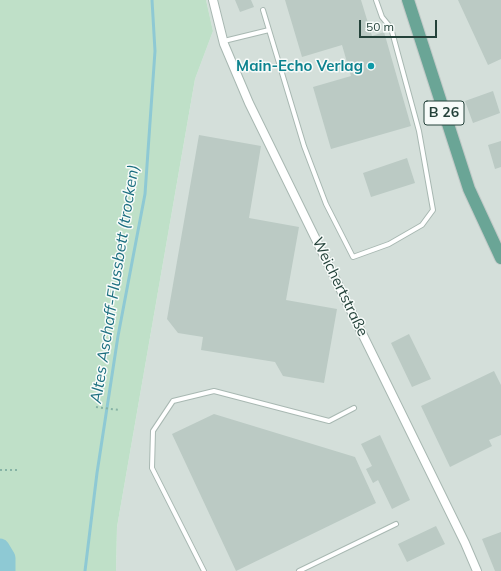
<!DOCTYPE html>
<html>
<head>
<meta charset="utf-8">
<style>
  body { margin:0 }
  #map { position:relative; width:501px; height:571px; overflow:hidden; background:#e6efeb; font-family:Mulish,sans-serif }
  canvas { display:block }
  .scale { position:absolute; left:359px; top:20px; width:78px; height:18px; box-sizing:border-box; border:2px solid #24423a; border-top:0; padding-left:5px; font-size:12px; line-height:14px; white-space:nowrap; color:#24423a; -webkit-text-stroke:3px #f7fbf9; paint-order:stroke }
</style>
</head>
<body>
<div id="map">
<canvas width="501" height="571"></canvas>
<div class="scale">50 m</div>
</div>
<script>
const ctx = document.querySelector('canvas').getContext('2d');
ctx.lineJoin = 'round';
function paint(path, color) { ctx.fillStyle = color; ctx.fill(path, 'evenodd'); }
const shape = rows => new Path2D(rows.map(r => 'M' + r).join(''));
function trace(path, color, width, dash) { ctx.strokeStyle = color; ctx.lineWidth = width; ctx.lineCap = dash ? 'butt' : 'round'; ctx.setLineDash(dash || []); ctx.stroke(path); }
function write(font, color, halo, rows, align = 'center') {
  ctx.font = font + ' Mulish,sans-serif'; ctx.lineWidth = 3; ctx.setLineDash([]); ctx.textBaseline = 'middle'; ctx.strokeStyle = halo; ctx.fillStyle = color; for (const [text, x, y, turn = 0] of rows) {
    ctx.save(); ctx.translate(x, y); ctx.rotate((+turn || 0) * Math.PI / 180); ctx.textAlign = isNaN(turn) ? turn : align; if (halo) ctx.strokeText(text, 0, 0); ctx.fillText(text, 0, 0); ctx.restore();
  }
}
const built = shape([
  [206,0,501,0,501,571,116,571,117,527,195,79,213,31]
]);
const green = shape([
  [0,0,206,0,213,31,195,79,117,527,116,571,0,571]
]);
const stream = shape([
  [85,571,97,473,118,336,145,194,155,51,152,0]
]);
const river = shape([
  [0,548,6,558,6,571]
]);
const building = shape([
  [235,0,251,0,254,7,240,12],
  [285,0,361,0,372,36,384,32,411,126,331,149,313,87,351,76,342,45,302,57],
  [458,0,501,0,501,59,488,65],
  [493,91,500,113,473,123,465,101],
  [199,135,261,146,249,218,299,227,286,300,337,309,324,383,283,376,275,362,201,350,203,337,178,333,167,319],
  [501,141,501,167,495,169,488,145],
  [407,158,415,183,371,197,363,173],
  [409,334,431,379,412,387,391,343],
  [494,371,501,385,501,435,489,440,492,446,450,467,421,406],
  [214,414,355,457,376,503,236,571,172,434],
  [380,435,410,500,392,509,378,480,373,483,366,469,372,466,361,444],
  [436,526,445,544,407,562,398,544],
  [501,532,501,571,495,571,482,539]
]);
const path = shape([
  [96,407,119,410],
  [0,470,18,470]
]);
const lane = shape([
  [263,10,304,146,326,204,353,257,389,244,422,225,433,210,419,131,391,28,382,17,376,0],
  [224,41,269,30],
  [204,571,152,468,153,431,173,401,214,391,329,421,354,408],
  [299,571,396,524]
]);
const street = shape([
  [213,0,224,44,249,103,465,543,477,571]
]);
const primary = shape([
  [408,0,469,189,501,258]
]);
const markers = [
  [371,66,4,"#0f9aa8"]
];
const shields = [
  [444,113,40]
];
const shieldNames = [
  ["B 26",444,113]
];
const cultureNames = [
  ["Main-Echo Verlag",363,66]
];
const streetNames = [
  ["Weichertstraße",340,287,64]
];
const waterNames = [
  ["Altes Aschaff-Flussbett (trocken)",115,284,-81]
];
paint(built, '#d4dfda');
paint(green, '#bfe0c8');
trace(stream, '#8ec9d4', 3);
trace(river, '#8ec9d4', 19);
paint(building, '#bbcac4');
trace(lane, '#a8b8b2', 6);
trace(street, '#a8b8b2', 10);
trace(primary, '#c2cac8', 14);
trace(path, '#86b3a5', 2, [2, 3]);
trace(lane, '#fff', 4);
trace(street, '#fff', 8);
trace(primary, '#6aa596', 12);
for (const [x, y, r, color] of markers) { const dot = new Path2D(); dot.arc(x, y, r, 0, 2 * Math.PI); ctx.fillStyle = color; ctx.fill(dot); trace(dot, '#f7fbf9', 1.5); }
for (const [x, y, w] of shields) { const box = new Path2D(); box.roundRect(x - w / 2, y - 12, w, 24, 3); ctx.fillStyle = '#f7fbf9'; ctx.fill(box); trace(box, '#24423a', 1); }
write('bold 14px', '#24423a', null, shieldNames);
write('bold 15px', '#0d838f', '#f7fbf9', cultureNames, 'right');
write('15px', '#24423a', '#f7fbf9', streetNames);
write('italic 16px', '#1c6f80', '#f7fbf9', waterNames);
</script>
</body>
</html>
